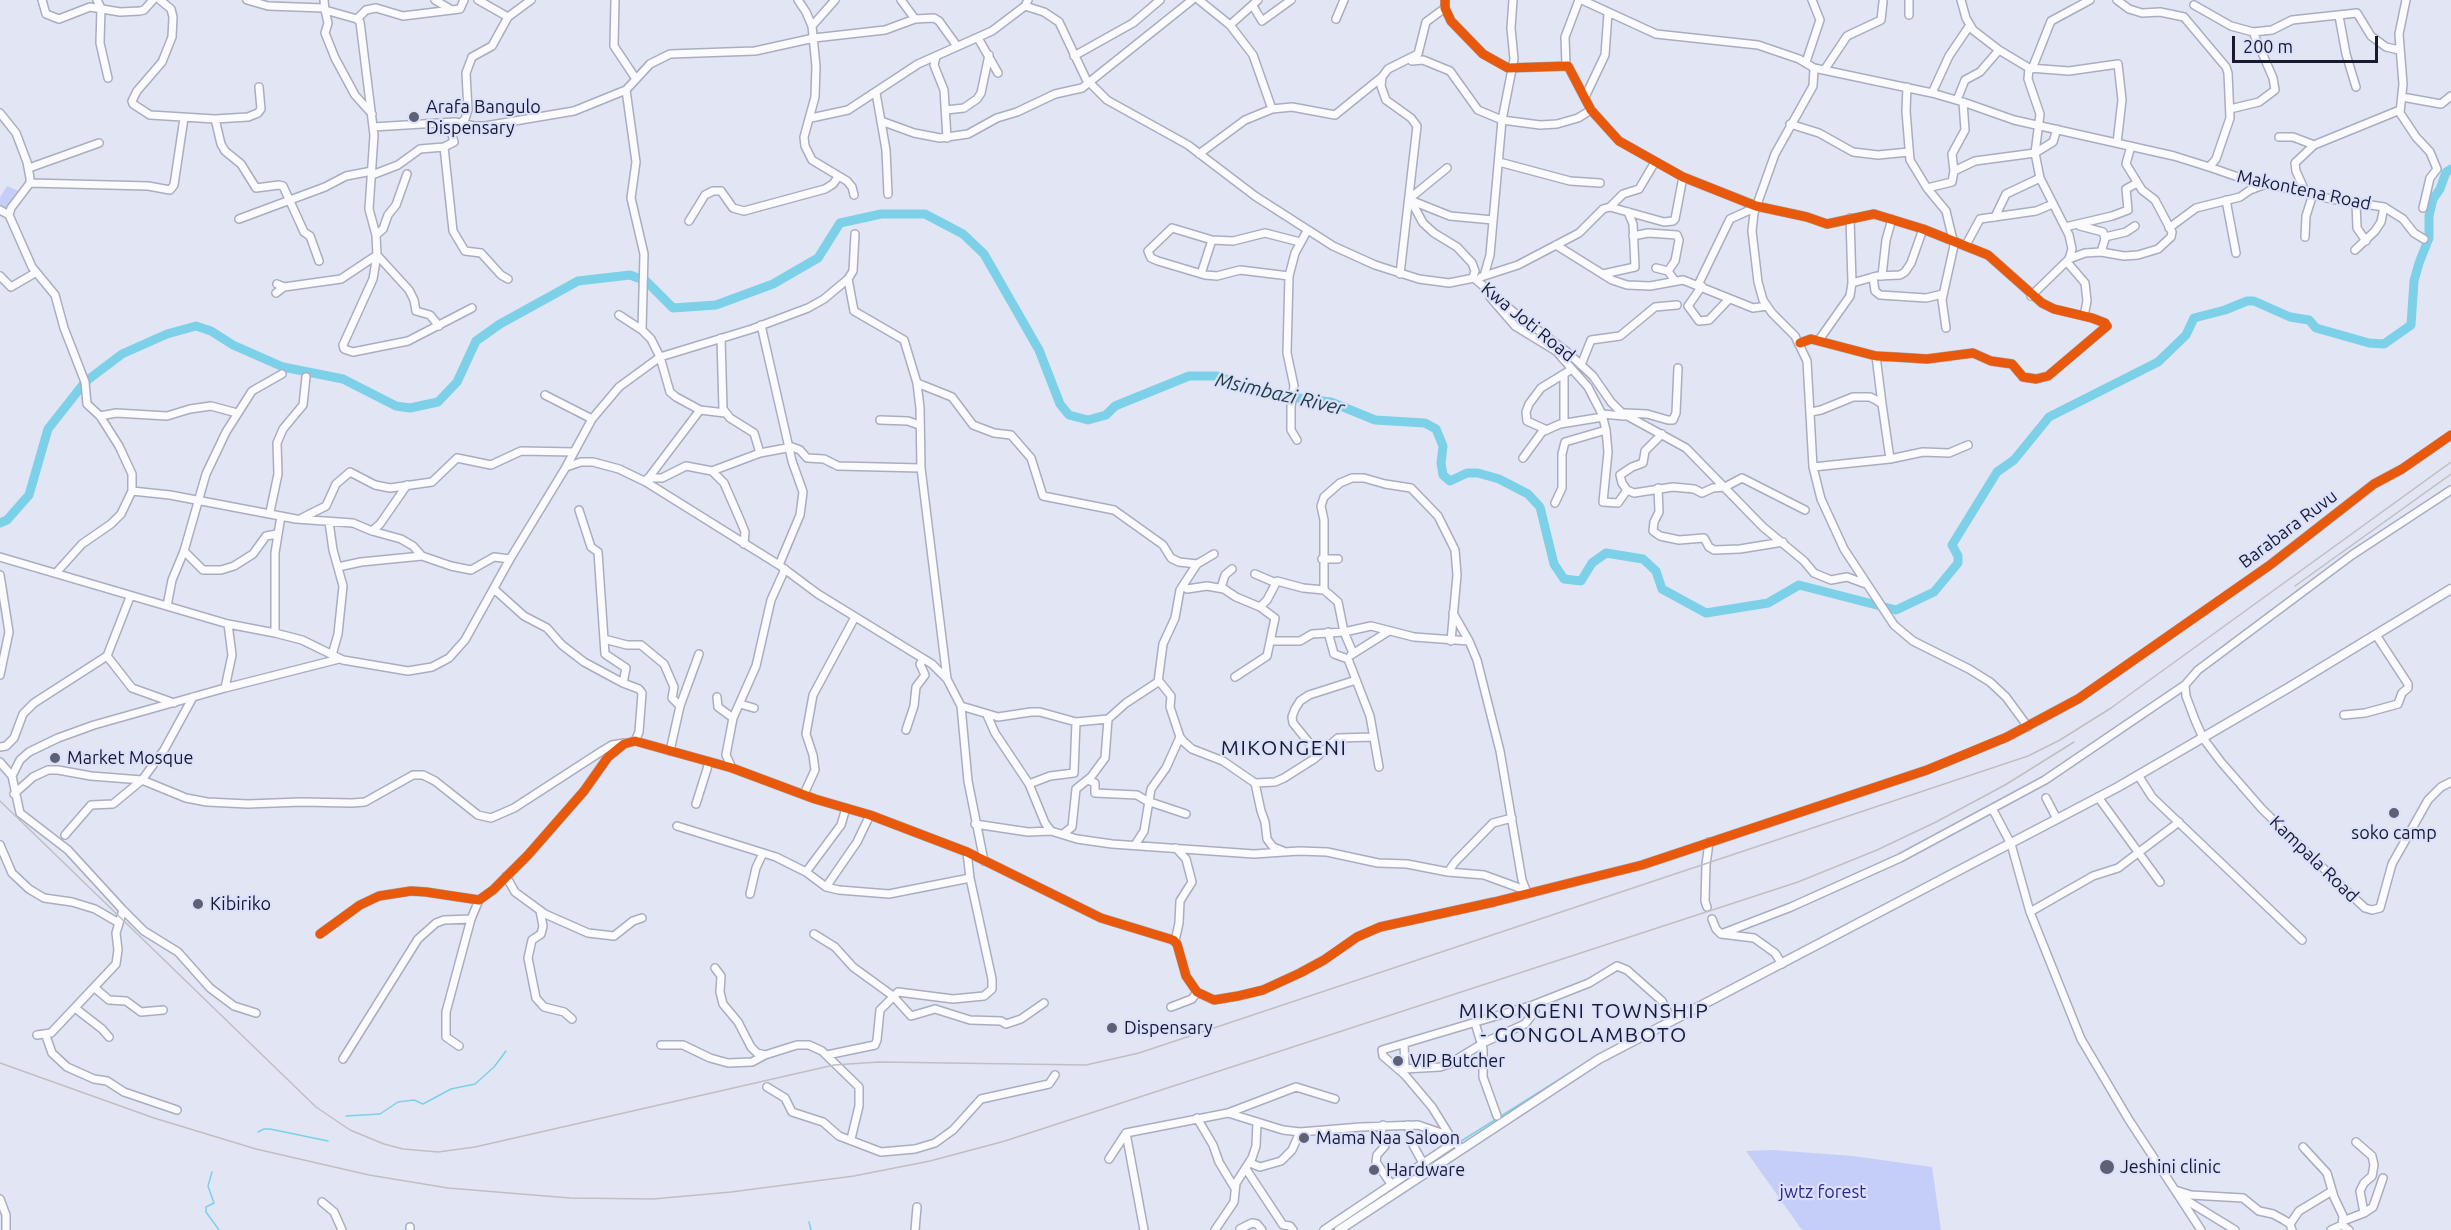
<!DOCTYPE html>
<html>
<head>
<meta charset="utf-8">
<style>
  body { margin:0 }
  #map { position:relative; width:2451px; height:1230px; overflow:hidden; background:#e2e6f4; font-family:Ubuntu,sans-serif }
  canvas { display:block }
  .scale { position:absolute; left:2232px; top:36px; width:146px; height:27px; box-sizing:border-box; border:3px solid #171a31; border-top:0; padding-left:8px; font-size:18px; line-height:21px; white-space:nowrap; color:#171a31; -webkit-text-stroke:4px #dbe1fb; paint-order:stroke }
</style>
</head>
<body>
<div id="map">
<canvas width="2451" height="1230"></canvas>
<div class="scale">200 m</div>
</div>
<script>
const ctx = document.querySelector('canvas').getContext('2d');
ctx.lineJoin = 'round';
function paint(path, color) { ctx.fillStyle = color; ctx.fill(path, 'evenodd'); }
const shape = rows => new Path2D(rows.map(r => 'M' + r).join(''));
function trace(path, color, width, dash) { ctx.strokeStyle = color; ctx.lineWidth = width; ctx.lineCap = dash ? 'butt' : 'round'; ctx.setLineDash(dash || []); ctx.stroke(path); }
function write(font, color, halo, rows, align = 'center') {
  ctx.font = font + ' Ubuntu,sans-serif'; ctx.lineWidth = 4.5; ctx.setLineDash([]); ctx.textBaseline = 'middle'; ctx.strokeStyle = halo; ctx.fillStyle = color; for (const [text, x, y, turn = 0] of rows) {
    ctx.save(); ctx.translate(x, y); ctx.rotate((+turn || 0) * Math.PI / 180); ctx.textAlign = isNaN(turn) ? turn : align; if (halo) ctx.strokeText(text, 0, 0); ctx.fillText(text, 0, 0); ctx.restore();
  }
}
const green = shape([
  [7,186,21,192,8,212,0,208,0,197],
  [1772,1150,1853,1156,1932,1167,1941,1230,1802,1230,1746,1151]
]);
const stream = shape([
  [346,1116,380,1114,398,1102,414,1100,423,1104,451,1089,475,1084,494,1067,506,1051],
  [258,1132,264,1129,270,1129,328,1141],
  [1458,1143,1576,1069],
  [212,1172,208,1186,214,1203,206,1207,206,1212,219,1230],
  [809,1222,811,1230]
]);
const river = shape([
  [0,523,7,520,29,495,48,429,85,382,122,354,167,334,196,326,211,331,233,345,283,367,343,379,396,406,410,408,438,402,457,382,476,341,500,324,578,281,630,275,646,281,673,308,716,305,773,284,818,258,840,223,881,214,925,214,963,234,984,254,1039,350,1060,404,1069,415,1088,420,1106,415,1115,406,1189,376,1217,376,1266,394,1331,402,1375,420,1425,423,1436,429,1443,446,1441,463,1443,475,1450,481,1467,473,1478,473,1499,479,1528,494,1540,507,1554,564,1564,579,1581,581,1592,563,1606,553,1643,559,1656,571,1662,589,1706,613,1768,603,1799,585,1896,610,1934,592,1958,563,1958,556,1952,545,1997,472,2014,460,2049,417,2158,362,2186,335,2194,318,2225,310,2247,301,2254,301,2290,317,2309,320,2316,328,2369,343,2384,344,2411,325,2414,281,2419,263,2429,238,2429,216,2433,199,2440,189,2446,172,2451,169]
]);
const minor = shape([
  [42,0,46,14,59,19,90,7,120,12,140,11,144,10,153,0],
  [97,0,101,8,100,43,108,78],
  [160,0,171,9,173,17,172,37,162,62,137,91,132,101,133,104,150,115,215,119,248,117,258,113,261,109,259,87],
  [247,0,268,6,324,8],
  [324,0,325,10,357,19,360,22,374,135,369,209,376,235,377,255,373,279,343,345,344,349,353,352,408,341,472,308],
  [435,0,450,9],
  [478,0,508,17],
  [615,0,614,46,636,79],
  [798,0,806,12,812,26,816,66,815,97,804,137,805,146,812,160,847,181,852,187,854,195],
  [901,0,915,19,934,18,939,21,957,46],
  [1199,0,1230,25,1253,55,1272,109],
  [1445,0,1445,8,1451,21,1483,54,1508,68,1568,66,1591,110,1619,141,1683,177,1756,206,1807,217,1827,224,1874,214,1923,229,1988,255,2042,303,2054,309,2092,318,2105,323,2107,326,2048,376,2036,379,2023,377,2012,364,1991,361,1973,353,1927,359,1895,357,1876,356,1811,339,1800,343],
  [1582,0,1656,34,1758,45,1799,59,1814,68,1813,86,1775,154,1754,213,1752,231,1758,282,1763,300,1772,313,1795,336,1807,361,1813,467,1821,499,1844,549,1894,625,1913,641,1969,669,1990,682,2006,697,2028,727],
  [1961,0,1966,18,1973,30,1999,50,2029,68,2069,71,2118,64,2122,100,2117,143],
  [2406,0,2399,34,2403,84,2400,113,2416,137,2430,152,2437,169,2430,178,2423,208],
  [2194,5,2231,26,2253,32,2272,30,2292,20,2357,13,2371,36,2386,47,2399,50],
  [1025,6,1044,12,1059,22,1086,79,1107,100,1188,145,1255,196,1333,246,1375,265,1419,279,1449,283,1474,278,1511,310,1566,351,1593,376,1611,402,1622,413,1686,448,1763,527,1804,561,1814,573,1831,580,1847,577,1866,584],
  [1253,6,1262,21,1291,0],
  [325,10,328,23,325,33,335,58,355,95,372,114],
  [1909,15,1909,0],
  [2339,16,2346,54,2356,87],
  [357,19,366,10,376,8,403,16,460,9,464,0],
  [1336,19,1344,0],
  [1230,25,1258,0],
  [812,26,835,0],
  [978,38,998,73],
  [1074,56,1133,23,1160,0],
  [936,57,934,65,944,90,947,138],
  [1412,61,1423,60,1450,71,1478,110,1502,120,1540,125,1557,124,1578,118,1591,110],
  [1806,62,1820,20,1812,0],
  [1566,65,1565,37,1579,0],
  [1814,68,1932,93,1963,102,2014,120,2174,156,2209,167,2216,159,2230,118,2228,73,2226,67,2184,17,2160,12,2142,13,2129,9,2117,0],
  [2029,68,2028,79,2040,114,2035,153,2040,178,2069,235,2072,249,2069,259,2031,296],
  [1825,69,1847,36,1881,20,1883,2],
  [2032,69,2051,21,2090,0],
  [1907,87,1906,111,1910,160,1927,188,1946,211,1953,240],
  [626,90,636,162,631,198,644,254,642,330],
  [876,93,886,150,888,194],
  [1932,93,1949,56,1970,25],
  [1585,97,1605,55,1608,13],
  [2402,97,2441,104,2451,96],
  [1957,100,1965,80,1980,72,1999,50],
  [2230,109,2259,102,2275,90,2273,78,2253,32],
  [946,110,964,108,977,99,981,93,989,55],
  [0,113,16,133,27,162,30,178,30,183,11,208,9,215],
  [811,118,848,110,918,64,992,31,1025,6,1028,0],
  [215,119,221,144,225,151,241,164,256,188,279,185,283,186,304,232,310,236,319,261],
  [881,121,914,133,940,138,968,134,997,118,1017,112,1055,94,1082,88,1192,0],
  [1790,124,1819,133,1853,152,1878,155,1909,152],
  [373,127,455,122,474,126,485,126,574,111,626,90,650,64,670,54,755,51,814,38,885,30,915,19],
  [2279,137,2293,137,2314,145,2400,110],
  [444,147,453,231,465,251,481,253,501,275,508,279],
  [1199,154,1245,120,1272,109,1292,107,1335,115,1382,77],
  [1499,162,1570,181,1600,183],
  [2209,167,2241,178,2331,199,2384,207,2403,219,2414,233,2424,239],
  [29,168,99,143],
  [1954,171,1952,154,1965,130,1963,102],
  [372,175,398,165,420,149,444,147,454,142,452,135,454,130,465,119,468,110,466,73,472,57,492,46,508,17,531,0],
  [30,183,148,186,170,190,174,185,184,118],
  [1927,188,1952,182,1954,171,1975,161,2035,153,2053,142,2057,129],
  [2305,191,2296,171,2295,163,2314,145],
  [1409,199,1447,168],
  [1410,199,1423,223,1434,233,1457,247,1472,263,1475,271,1473,277],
  [1410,200,1450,216,1493,220],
  [2226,200,2236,253],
  [2356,203,2357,228,2366,241],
  [1610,207,1664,222,1673,221,1675,219,1683,177],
  [0,210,9,215,32,267,55,295,64,328,85,382,87,404,100,416,119,446,132,474,132,491,121,514,111,524,82,544,56,573],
  [1995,217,2006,194,2040,178],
  [239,219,325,187,346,176,372,171],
  [689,221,705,195,713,191,721,191,733,208,744,211,825,189,833,184,838,177],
  [2080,226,2103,232,2105,239,2101,252],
  [2065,227,2112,216,2128,210,2126,189,2137,183],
  [2169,228,2196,208,2240,197,2250,190,2266,184],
  [376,235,383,229,388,215,396,205,407,174],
  [1633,236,1648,233,1677,235,1679,240,1675,261,1668,271],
  [2105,237,2126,232,2135,226],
  [2305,237,2306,216,2313,194],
  [1556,245,1612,280,1627,285,1650,286,1683,280,1753,308,1767,306],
  [1966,245,1980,219,2036,211,2053,204],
  [2355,250,2375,231,2381,222,2384,207],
  [377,255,409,290,414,300,416,311,430,315,439,326],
  [2069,259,2085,253,2101,252,2124,256,2138,255,2158,249,2171,237,2172,232,2155,200,2142,190,2126,164,2131,146],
  [2067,262,2085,283,2087,301,2084,316],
  [1656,268,1668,271,1675,281],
  [1201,274,1212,240],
  [1400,274,1417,126,1411,118,1386,100,1381,86,1382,77,1388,69,1418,54,1426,22,1445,8],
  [1603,274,1635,267,1633,224,1628,212],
  [0,276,11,287,35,273],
  [1289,276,1240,270,1217,276,1205,275,1158,261,1151,258,1148,251,1172,228,1212,240,1233,241,1265,233,1300,242],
  [1484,276,1490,255,1502,120,1514,59,1511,28,1513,0],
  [1882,276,1886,240,1892,219],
  [1481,277,1518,265,1579,233,1603,209,1610,207,1623,194,1639,189,1655,162],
  [1873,277,1875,291,1880,295,1926,298,1943,294],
  [848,279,854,311,904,340,917,383,920,408,921,468,947,679],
  [1852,283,1877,276,1900,275,1905,272,1911,263,1923,229],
  [277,284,284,287,341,279,377,255],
  [1698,285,1730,219,1750,210,1754,211],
  [1702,286,1688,306,1699,321,1709,320,1729,299],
  [276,293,284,287],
  [1490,297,1515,326,1556,351,1588,387,1602,414,1606,430,1608,452,1603,502,1618,503,1627,490],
  [619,315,642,330,651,339,660,357,670,392,676,397,700,410,725,413],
  [761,325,792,461,803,492,800,515,779,565],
  [1946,328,1942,300,1955,241],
  [721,338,723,409,730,418,754,433,760,453],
  [1819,340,1850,296,1852,283,1850,218],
  [1876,356,1882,404],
  [1581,365,1591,340,1620,336,1655,307,1677,305],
  [1564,374,1564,423],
  [917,383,952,397,973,425,994,433,1011,435,1031,458,1043,496,1114,510,1163,545,1171,558,1179,562,1197,564],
  [545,395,592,419],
  [1811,412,1821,410,1853,397,1870,397,1876,400,1882,404,1890,459],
  [1625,413,1647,414,1668,420,1673,420,1676,413,1678,368],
  [1602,414,1624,416],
  [100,416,116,413,167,416,190,409,211,406,237,413],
  [880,420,908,421,919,425],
  [1547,430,1527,421,1526,412,1529,404,1541,388,1572,369],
  [1662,434,1645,451,1643,463,1632,467,1620,475,1622,483,1627,490,1634,493,1673,487,1694,489,1702,493,1713,488,1725,487,1742,478,1805,510],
  [1297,440,1291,430,1291,407,1294,386,1287,353,1289,276,1295,253,1307,231],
  [1523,458,1542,432,1560,424,1603,417],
  [566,467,581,462,593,462,619,469,646,482,779,565,818,594,932,664,947,679,961,706,968,781,984,861],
  [1813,467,1890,459,1923,452,1949,453,1968,445],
  [712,471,760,453,792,447,800,450,807,458,824,459,838,466,921,468],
  [648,478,662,478,686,466,712,471,724,483,741,522,745,532,744,544],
  [647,480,700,410],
  [1658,488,1659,512,1654,522,1653,531,1660,536,1679,540,1704,538,1709,547,1714,550,1740,549,1783,542],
  [132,491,170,495,296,519,353,523,372,531,401,539,413,546,422,556,451,566,471,570,494,557,510,559],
  [1555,503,1562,488,1562,454,1565,442,1606,430],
  [579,510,591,547,598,552,605,654,626,668,623,683,639,689,642,693,639,732,635,741],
  [270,512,278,474,277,443,283,429,303,405,306,377],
  [302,518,326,506,336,484,350,472,375,485,390,488,432,482,457,458,491,465,521,451,574,452],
  [329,522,333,550,343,586,338,634,332,655],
  [372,531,380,524,407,485],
  [184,551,203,570,221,570,234,566,253,554,266,536,277,534],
  [0,557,228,624,275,633,302,640,343,660,408,671,432,667,449,658,465,640,510,559,566,467,592,419,619,387,660,357,752,329,808,308,824,299,848,279,853,271,855,234],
  [1322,559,1338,559],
  [338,567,361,562,422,556],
  [1255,574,1276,583],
  [0,575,9,632,0,675],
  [1183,586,1187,589,1207,586,1224,589,1236,597,1260,607,1275,618,1267,656,1235,677],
  [1221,588,1225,575,1232,569],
  [494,589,524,616,547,628,562,645,584,662,623,683],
  [1324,590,1324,520,1321,506,1324,497,1340,483,1352,478,1364,478,1385,484,1411,488,1438,516,1455,550,1457,575,1451,641],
  [167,606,172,580,184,551,206,474,226,432,252,391,282,374],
  [1260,607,1267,600,1277,581,1303,588,1324,590,1338,602,1344,632,1353,653],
  [1453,613,1469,641],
  [1328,632,1334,654,1348,659,1370,716,1379,767],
  [275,633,275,553,281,516],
  [604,639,627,645,641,645,664,664,674,687,672,698,680,706,670,751],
  [1271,641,1300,641,1312,634,1344,632,1371,626,1414,637,1469,641,1477,660,1500,751,1522,880,1526,890],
  [1351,655,1389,631],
  [107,656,132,688,174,703],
  [1159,681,1171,696,1170,707,1180,737,1184,742,1192,749,1223,761,1255,783,1275,782,1284,778,1314,759,1338,738,1373,737],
  [2185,685,2186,696,2195,720,2203,738,2221,762,2262,809,2350,894,2365,908,2372,910,2380,908,2392,864,2428,800,2441,787,2451,782],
  [225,688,232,655,228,624],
  [717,697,718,707,733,718,726,755,732,768],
  [740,704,754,708],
  [680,706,699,654],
  [961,706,998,717,1031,712,1040,712,1076,722,1108,719,1126,703,1158,682,1163,644,1175,618,1180,590,1197,564,1214,554],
  [987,715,995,733,1029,784,1045,823,1051,831],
  [2344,715,2365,713,2398,704,2402,693,2408,688,2408,684,2376,635],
  [733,718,756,666,771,600,785,569],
  [906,730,914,706,916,687,925,675,920,664,924,659],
  [0,747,6,746,14,738,23,714,34,703,107,656,130,597],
  [1319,755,1293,723,1292,717,1295,709,1300,701,1309,695,1356,680],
  [0,762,12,776],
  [2138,775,2152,797,2302,940],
  [1088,780,1095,783,1095,793,1137,795,1147,801,1186,814],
  [1255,783,1261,811,1265,822,1267,839,1273,847,1283,851],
  [1029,784,1050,776,1074,773,1076,722],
  [14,794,33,777,48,770,58,770,91,776,142,780,186,798,207,802,248,804,301,802,352,803,365,802,413,775,423,775,435,781,478,815,491,818,514,808,602,751,612,745,624,743],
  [804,794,815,770,813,755,806,734,813,695,855,617],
  [2098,797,2160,882],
  [2046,798,2057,819],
  [696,804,707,769,708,764,705,761],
  [1993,810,2011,844,2030,912,2081,1039,2129,1120,2201,1230],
  [975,824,1028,832,1051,831,1077,839,1112,844,1254,854,1299,851,1327,852,1378,863,1407,864,1448,872,1484,875,1525,890],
  [677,826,776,857,806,872,826,887,839,890,889,894,970,878],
  [1063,834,1072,827,1076,789,1091,777,1105,758,1108,719],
  [65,835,91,805,113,804,142,780,164,750,193,697],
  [0,845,12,873,29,889,44,898,72,902,95,909,119,923],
  [1135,845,1144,831,1151,789,1166,768,1180,737],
  [806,872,841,825,846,808],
  [1448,872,1455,862,1493,823,1512,818],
  [506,876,515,892,545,914,588,933,614,936,633,921,642,918],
  [826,887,857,842,870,815],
  [750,894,756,868,763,853],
  [1707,907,1705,901,1706,865,1709,842],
  [123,910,144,931,178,952,210,988,234,1006,256,1013],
  [540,911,543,926,541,934,532,940,528,958,536,998,544,1007,564,1012,572,1019],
  [2030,912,2093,876,2118,868,2179,822],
  [1712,919,1716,929,1721,934,1754,938,1775,953,1782,964],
  [320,934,360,905,379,896,411,891,426,892,479,900,493,890,528,855,584,791,608,757,624,744,635,741,732,768,815,799,870,815,967,852,1101,918,1173,940,1177,944,1186,976,1197,992,1214,1000,1238,996,1263,990,1300,973,1324,960,1357,937,1380,927,1494,902,1642,865,1927,770,2007,737,2078,699,2270,565,2374,484,2402,469,2451,435],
  [814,934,835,947,853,967,893,996,911,1016,935,1009,970,1020,1001,1021,1006,1024,1021,1019,1044,1003],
  [1721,934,1791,907,1900,858,2045,780,2185,685,2198,670,2352,555,2451,490],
  [1175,941,1179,923,1180,901,1192,882,1186,859,1176,848],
  [715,968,721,976,720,992,723,1004,738,1022,751,1047,757,1053,765,1055],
  [95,988,109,1000,126,1001,141,1012,163,1010],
  [1171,1007,1192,999,1197,992],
  [75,1008,102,1029,109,1037],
  [1475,1023,1483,1049,1483,1077,1497,1116],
  [37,1035,51,1033,116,964,118,950,116,933,123,910,68,850,20,813,12,776,20,760,29,752,58,738,94,725,225,688,339,659],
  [46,1036,52,1053,67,1067,94,1079,107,1081,124,1092,177,1110],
  [661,1045,683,1045,710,1058,728,1063,752,1062,765,1055,797,1045,809,1045,822,1051,859,1087,859,1106,851,1139],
  [459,1046,446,1037,446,1012,471,919,479,900],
  [827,1055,875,1045,877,1040,880,1010,898,992,953,999,984,996,992,989,992,979,970,878,967,852],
  [343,1059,418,939,436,923,444,920,471,919],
  [1404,1069,1440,1067,1449,1064,1485,1042,1525,1024,1535,1011,1533,1005],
  [1403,1071,1405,1066,1404,1044],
  [767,1087,785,1098,792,1112,823,1122,839,1136,881,1152,915,1149,935,1143,953,1130,981,1099,1049,1084,1055,1075],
  [1228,1113,1283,1130,1300,1132,1361,1127,1418,1125,1450,1136,1461,1149],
  [1197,1118,1213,1145,1219,1162,1234,1187],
  [1383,1125,1381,1133,1385,1146,1377,1155,1376,1162,1391,1184],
  [1408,1125,1413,1145,1423,1163],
  [1126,1133,1144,1230],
  [1450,1136,1432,1107,1405,1075,1383,1056,1382,1050,1533,1005,1589,983,1617,966,1627,970,1662,1001,1668,1013],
  [2356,1142,2372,1156,2374,1165,2372,1176,2364,1183,2360,1191,2364,1213],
  [2303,1147,2327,1173,2334,1197,2343,1216,2342,1225],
  [1109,1159,1126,1133,1228,1113,1296,1087,1335,1099],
  [1250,1163,1260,1167,1281,1161,1292,1150,1300,1132],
  [1246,1169,1283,1225,1290,1226,1293,1230],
  [2175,1190,2191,1195,2243,1198,2259,1211,2273,1214,2284,1220,2290,1224,2292,1230],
  [2181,1197,2235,1230],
  [0,1199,6,1215,6,1230],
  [322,1202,334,1212,342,1230],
  [2343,1221,2364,1213,2373,1207,2383,1178],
  [2290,1224,2299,1211,2332,1191],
  [410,1227,410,1230],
  [1240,1229,1252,1223,1257,1224,1262,1230],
  [915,1230,917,1207],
  [1215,1230,1234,1202,1236,1183,1252,1158,1256,1146,1257,1122],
  [1324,1230,1455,1142],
  [2331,1230,2342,1225,2349,1230]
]);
const major = shape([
  [1339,1230,1599,1059,2118,787,2288,688,2451,589]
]);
const rail = shape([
  [2295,586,2451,474],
  [0,801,316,1107,350,1130,384,1144,403,1149,438,1152,475,1147,834,1065,879,1062,1086,1065,1139,1053,2028,756,2060,740,2111,708,2451,462],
  [0,1063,154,1118,256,1149,369,1175,448,1188,570,1198,653,1199,731,1192,854,1176,930,1161,1005,1141,1798,882,1877,850,1936,822,2005,785,2074,742]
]);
const cycleway = shape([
  [1445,0,1445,8,1451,21,1483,54,1508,68,1568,66,1591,110,1619,141,1683,177,1756,206,1807,217,1827,224,1874,214,1923,229,1988,255,2042,303,2054,309,2092,318,2105,323,2107,326,2048,376,2036,379,2023,377,2012,364,1991,361,1973,353,1927,359,1895,357,1876,356,1811,339,1800,343],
  [320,934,360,905,379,896,411,891,426,892,479,900,493,890,528,855,584,791,608,757,624,744,635,741,732,768,815,799,870,815,967,852,1101,918,1173,940,1177,944,1186,976,1197,992,1214,1000,1238,996,1263,990,1300,973,1324,960,1357,937,1380,927,1494,902,1642,865,1927,770,2007,737,2078,699,2270,565,2374,484,2402,469,2451,435]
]);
const markers = [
  [414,117,6,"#5e6175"],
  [55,758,6,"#5e6175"],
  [2394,813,6,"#5e6175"],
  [198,904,6,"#5e6175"],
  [1112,1028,6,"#5e6175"],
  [1398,1061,6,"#5e6175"],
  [1304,1138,6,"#5e6175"],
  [2107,1167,8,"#5e6175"],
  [1374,1170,6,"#5e6175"]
];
const poiNames = [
  ["Arafa Bangulo",426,107],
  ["Dispensary",426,128],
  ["Market Mosque",67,758],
  ["soko camp",2394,833,"center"],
  ["Kibiriko",210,904],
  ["Dispensary",1124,1028],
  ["VIP Butcher",1410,1061],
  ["Mama Naa Saloon",1316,1138],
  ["Jeshini clinic",2120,1167],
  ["Hardware",1386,1170]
];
const streetNames = [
  ["Makontena Road",2304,190,12],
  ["Kwa Joti Road",1528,322,39],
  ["Barabara Ruvu",2288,529,-37],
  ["Kampala Road",2314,859,44]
];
const parkNames = [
  ["jwtz forest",1823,1192]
];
const waterNames = [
  ["Msimbazi River",1280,394,13]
];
const quarterNames = [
  ["MIKONGENI",1284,748],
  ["MIKONGENI TOWNSHIP",1584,1011],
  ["- GONGOLAMBOTO",1584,1035]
];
paint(green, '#c5cef9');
trace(stream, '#7cd0e8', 1.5);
trace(river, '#7cd0e8', 9);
trace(minor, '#a9adbf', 10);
trace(major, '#a9adbf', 11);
trace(minor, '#fbfbfd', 7);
trace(major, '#fbfbfd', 8);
trace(rail, '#bebfc4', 1.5);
trace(cycleway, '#e8590c', 9);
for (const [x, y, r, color] of markers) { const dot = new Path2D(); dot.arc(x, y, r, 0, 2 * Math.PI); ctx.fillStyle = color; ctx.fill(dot); trace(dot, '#dbe1fb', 2); }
write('18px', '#171a31', '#dbe1fb', poiNames, 'left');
write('18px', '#171a31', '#dbe1fb', streetNames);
write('18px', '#2d2794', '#dbe1fb', parkNames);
write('italic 20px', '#243e45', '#dbe1fb', waterNames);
ctx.letterSpacing = '1.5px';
write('21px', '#171a31', '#dbe1fb', quarterNames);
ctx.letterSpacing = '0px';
</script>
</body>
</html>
